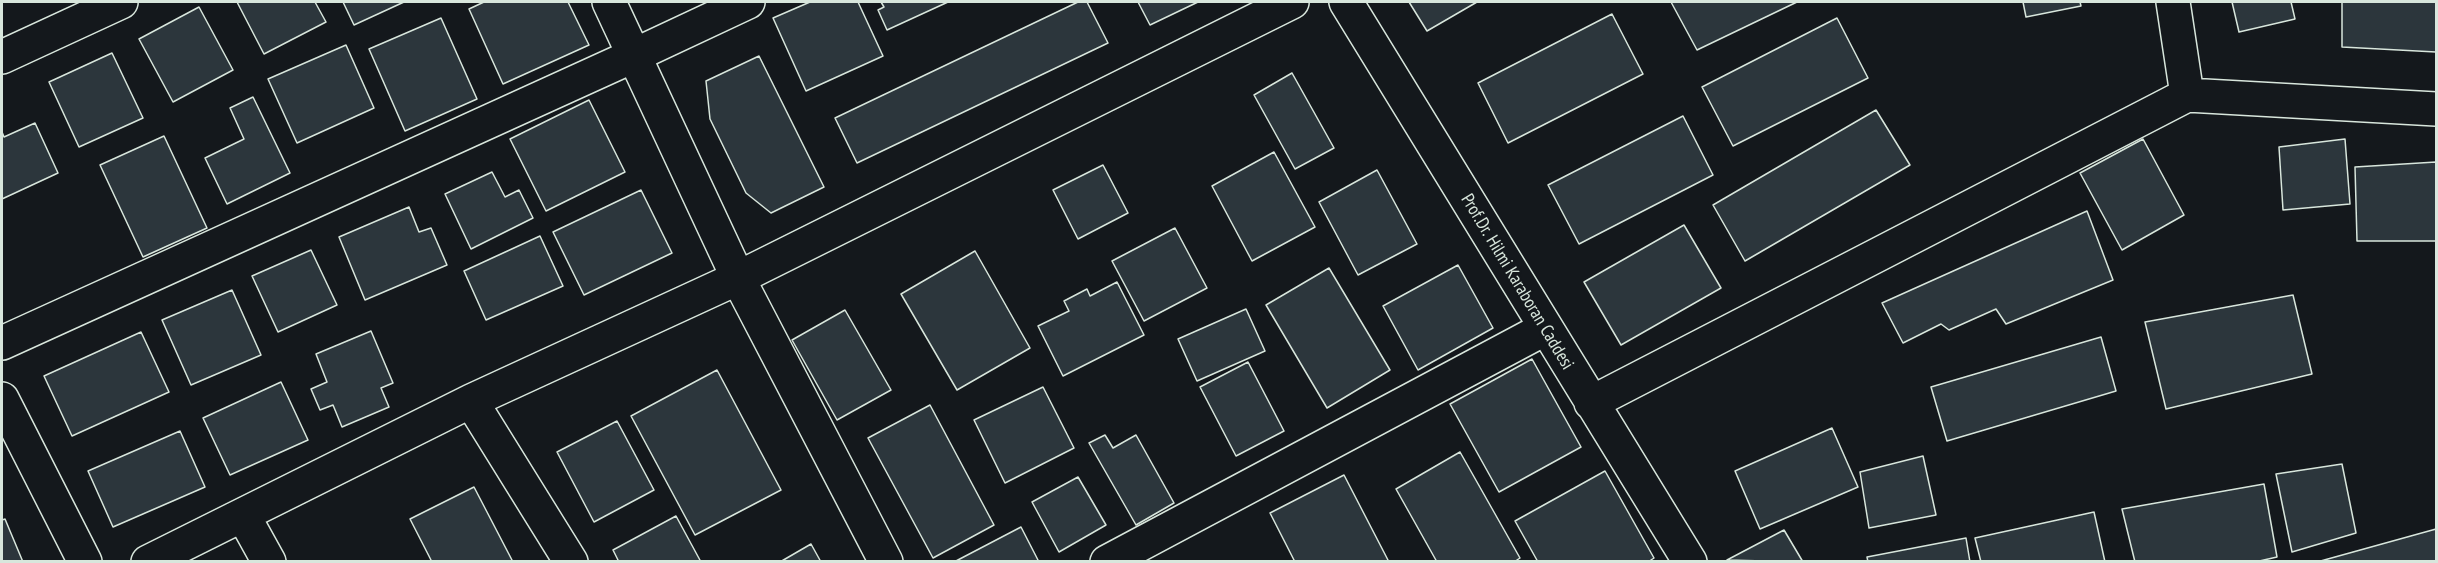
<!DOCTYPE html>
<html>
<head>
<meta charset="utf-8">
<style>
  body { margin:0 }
  #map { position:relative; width:2438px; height:563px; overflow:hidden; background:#14181c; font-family:"PT Sans Narrow",sans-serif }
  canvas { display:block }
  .frame { position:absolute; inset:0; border:3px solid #d8e6dc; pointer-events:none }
</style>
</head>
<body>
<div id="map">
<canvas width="2438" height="563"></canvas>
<div class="frame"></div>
</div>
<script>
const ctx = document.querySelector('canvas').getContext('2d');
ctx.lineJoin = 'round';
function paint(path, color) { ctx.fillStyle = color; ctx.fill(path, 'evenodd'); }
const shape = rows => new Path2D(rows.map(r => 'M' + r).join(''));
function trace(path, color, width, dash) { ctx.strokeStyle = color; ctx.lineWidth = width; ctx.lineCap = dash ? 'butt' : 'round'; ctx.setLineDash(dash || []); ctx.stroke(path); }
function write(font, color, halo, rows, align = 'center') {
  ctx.font = font + ' "PT Sans Narrow",sans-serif'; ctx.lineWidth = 4.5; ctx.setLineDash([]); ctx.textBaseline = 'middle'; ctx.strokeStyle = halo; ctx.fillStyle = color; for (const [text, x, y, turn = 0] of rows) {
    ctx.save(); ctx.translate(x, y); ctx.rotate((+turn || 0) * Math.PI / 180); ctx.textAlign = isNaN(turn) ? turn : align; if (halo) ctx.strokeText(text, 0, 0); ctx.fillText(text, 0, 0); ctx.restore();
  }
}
const building = shape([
  [237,2,315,2,326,22,264,54,237,2],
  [343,2,404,2,354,25,343,2],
  [484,2,568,2,589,45,503,84,469,9,484,2],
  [810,2,858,2,883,56,806,91,773,18,810,2],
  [881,2,948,2,887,30,878,10,884,7,881,2],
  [1078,2,1087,2,1108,43,857,163,835,118,1078,2],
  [1138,2,1198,2,1150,25,1138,2],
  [1409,2,1477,2,1427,31,1409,2],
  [1671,2,1797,2,1697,50,1671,2],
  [2023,2,2080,2,2081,6,2026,17,2023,2],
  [2232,2,2291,2,2295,19,2239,32,2232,2],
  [2342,2,2436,2,2436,52,2342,47,2342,2],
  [199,7,233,70,173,102,139,39,199,7],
  [1612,14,1643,74,1508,143,1478,83,1612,14],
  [441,18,477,99,405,131,369,49,441,18],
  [1837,18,1868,78,1733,146,1702,87,1837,18],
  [346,45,374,108,297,143,268,79,346,45],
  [112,53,143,118,79,147,49,82,112,53],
  [759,56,824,187,771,213,746,193,710,119,706,81,759,56],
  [1292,73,1334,148,1295,169,1254,95,1292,73],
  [253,97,290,173,227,204,205,158,244,139,230,108,253,97],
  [589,100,625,172,546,211,510,139,589,100],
  [1876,110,1910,165,1745,261,1713,205,1876,110],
  [1683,116,1713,175,1579,244,1548,185,1683,116],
  [35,123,58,173,2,199,2,132,4,137,35,123],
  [164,136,207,228,143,257,100,165,164,136],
  [2143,139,2184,215,2122,250,2080,173,2143,139],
  [2345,139,2350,204,2283,210,2279,147,2345,139],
  [1274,152,1315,227,1252,261,1212,186,1274,152],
  [2436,162,2436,241,2357,241,2355,167,2436,162],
  [1103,165,1128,213,1078,239,1053,190,1103,165],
  [1377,170,1417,244,1358,275,1319,202,1377,170],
  [492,172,505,197,519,190,533,218,471,249,445,194,492,172],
  [641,190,672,253,584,295,553,232,641,190],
  [409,207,419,232,431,228,447,265,365,300,339,237,409,207],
  [2087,211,2113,280,2006,324,1996,309,1949,330,1941,324,1903,343,1882,303,2087,211],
  [1684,225,1721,288,1621,345,1584,282,1684,225],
  [1175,228,1207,288,1144,321,1112,261,1175,228],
  [540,236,563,286,486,320,464,271,540,236],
  [311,250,337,305,278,332,252,276,311,250],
  [975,251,1030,348,957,390,901,294,975,251],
  [1458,265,1493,328,1418,370,1383,306,1458,265],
  [1329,268,1390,370,1327,408,1266,305,1329,268],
  [1117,282,1144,335,1063,376,1038,326,1069,311,1064,301,1087,289,1090,296,1117,282],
  [232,290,261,355,191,385,162,320,232,290],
  [2293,295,2312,374,2166,409,2145,322,2293,295],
  [1246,309,1265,351,1197,381,1178,339,1246,309],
  [845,310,891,390,837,420,792,340,845,310],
  [371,331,393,383,381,388,389,407,342,427,333,405,320,410,311,389,327,382,316,354,371,331],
  [141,332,169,392,72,436,44,376,141,332],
  [2101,337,2116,391,1947,441,1931,387,2101,337],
  [1532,359,1581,447,1499,492,1450,404,1532,359],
  [1248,362,1284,431,1236,456,1200,387,1248,362],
  [717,370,781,490,695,535,631,416,717,370],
  [281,382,308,440,230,475,203,418,281,382],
  [1043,387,1074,448,1005,483,974,420,1043,387],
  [930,405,994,525,933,558,868,438,930,405],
  [617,421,654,490,594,522,557,452,617,421],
  [1832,428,1858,487,1760,529,1735,471,1832,428],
  [180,431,205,487,113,527,88,471,180,431],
  [1105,435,1113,448,1136,435,1174,503,1136,525,1089,443,1105,435],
  [1460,452,1520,558,1514,562,1437,562,1396,489,1460,452],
  [1923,456,1936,515,1869,528,1860,472,1923,456],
  [2342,464,2356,533,2292,552,2276,474,2342,464],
  [1605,471,1654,558,1648,562,1538,562,1515,521,1605,471],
  [1344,475,1389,562,1295,562,1270,513,1344,475],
  [1078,477,1106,525,1059,552,1032,502,1078,477],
  [2264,484,2277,557,2255,562,2135,562,2122,509,2264,484],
  [474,487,513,562,432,562,410,519,474,487],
  [2094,512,2105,562,1981,562,1975,538,2094,512],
  [676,516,701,562,619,562,613,550,676,516],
  [5,519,23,562,2,562,2,520,5,519],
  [1021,527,1039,562,954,562,1021,527],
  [2436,529,2436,562,2317,562,2436,529],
  [1784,530,1803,562,1727,560,1784,530],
  [1966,538,1970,562,1868,562,1867,557,1966,538],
  [811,544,821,562,780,562,811,544]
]);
const minor = shape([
  [609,2,738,278,886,562],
  [1346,2,1690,562],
  [2,57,121,2],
  [2187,95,2436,109],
  [2,343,635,55,748,2],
  [2,399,85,562],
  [471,401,571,562],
  [1591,403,2187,95,2173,2],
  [243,515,269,562],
  [148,562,471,401,738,278,1292,2],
  [1107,562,1546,328]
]);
const streetNames = [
  ["Prof.Dr. Hilmi Karaboran Caddesi",1517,282,59]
];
paint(building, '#2c363c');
trace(building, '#d8e6dc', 1.5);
trace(minor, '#d8e6dc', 36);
trace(minor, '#14181c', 33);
write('18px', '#d8e6dc', '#14181c', streetNames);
</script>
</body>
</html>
